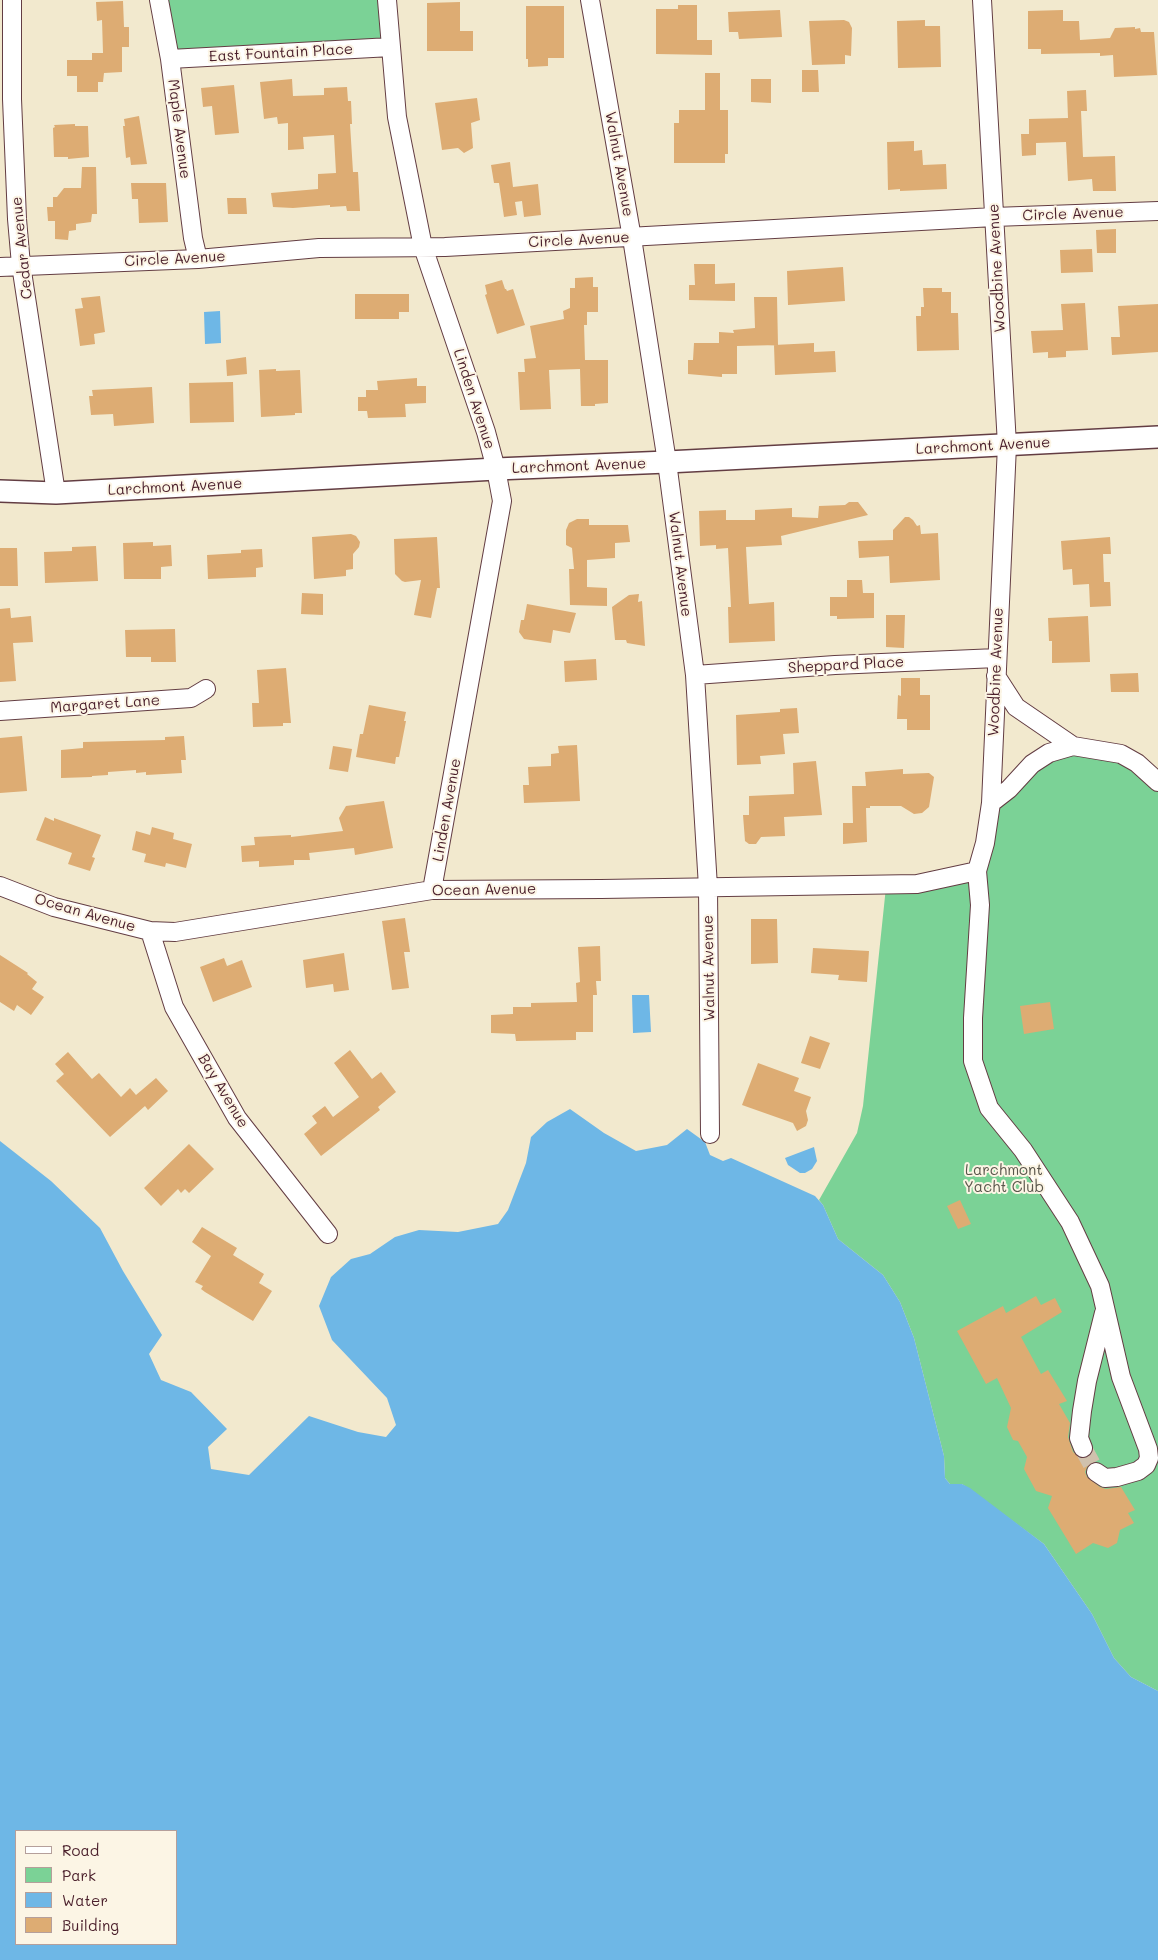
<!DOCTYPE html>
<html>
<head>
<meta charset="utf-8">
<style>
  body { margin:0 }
  #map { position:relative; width:1158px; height:1960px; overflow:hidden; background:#f2e9ce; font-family:Mali,sans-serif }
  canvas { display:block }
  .legend { position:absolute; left:15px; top:1830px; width:162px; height:115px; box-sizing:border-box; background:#fcf5e5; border:1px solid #b59f9b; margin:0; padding:6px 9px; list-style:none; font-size:15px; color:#4a1f2b }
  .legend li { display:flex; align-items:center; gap:10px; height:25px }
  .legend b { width:25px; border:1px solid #b59f9b }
</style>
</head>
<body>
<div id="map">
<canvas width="1158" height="1960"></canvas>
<ul class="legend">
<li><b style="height:6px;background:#fff"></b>Road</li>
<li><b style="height:14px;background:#7bd296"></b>Park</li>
<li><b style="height:14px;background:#6eb7e6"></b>Water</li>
<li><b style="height:14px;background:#ddac73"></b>Building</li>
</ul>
</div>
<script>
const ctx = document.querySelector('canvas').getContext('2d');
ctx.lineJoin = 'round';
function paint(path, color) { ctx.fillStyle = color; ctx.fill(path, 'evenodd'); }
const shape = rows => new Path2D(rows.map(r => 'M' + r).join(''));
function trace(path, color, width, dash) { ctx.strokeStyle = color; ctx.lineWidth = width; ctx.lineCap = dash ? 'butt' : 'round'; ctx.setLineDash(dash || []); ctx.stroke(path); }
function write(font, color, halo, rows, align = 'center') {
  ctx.font = font + ' Mali,sans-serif'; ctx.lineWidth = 4; ctx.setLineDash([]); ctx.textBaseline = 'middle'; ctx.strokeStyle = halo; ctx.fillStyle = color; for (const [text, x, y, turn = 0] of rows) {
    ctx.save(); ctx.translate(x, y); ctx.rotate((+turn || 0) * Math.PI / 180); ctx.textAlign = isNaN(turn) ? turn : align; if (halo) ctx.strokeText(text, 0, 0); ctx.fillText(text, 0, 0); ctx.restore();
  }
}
const green = shape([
  [165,0,382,0,386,42,174,54],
  [1071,748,1120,756,1158,787,1158,1691,1131,1677,1114,1658,1092,1614,1044,1544,962,1484,950,1484,945,1478,944,1456,914,1338,900,1302,883,1275,838,1239,823,1205,819,1200,857,1133,863,1106,886,887,979,872,994,805,1032,767]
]);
const water = shape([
  [220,311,221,343,205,344,204,312],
  [632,995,649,995,651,1032,633,1033],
  [570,1109,604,1133,636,1151,667,1145,687,1129,705,1142,710,1155,723,1161,731,1158,815,1196,823,1205,838,1239,883,1275,900,1302,914,1338,944,1456,945,1478,950,1484,962,1484,970,1488,1044,1544,1092,1614,1114,1658,1131,1677,1158,1691,1158,1960,0,1960,0,1141,51,1181,100,1228,123,1271,162,1335,149,1354,161,1380,191,1392,227,1429,208,1447,211,1469,249,1475,309,1416,358,1432,386,1437,396,1425,387,1398,332,1340,319,1306,331,1277,351,1259,370,1254,395,1237,419,1230,458,1232,498,1224,508,1210,526,1163,531,1137,547,1122],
  [16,1831,176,1831,176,1944,16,1944],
  [814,1147,817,1161,812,1169,805,1173,800,1173,788,1165,785,1158]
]);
const building = shape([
  [123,1,124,27,129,27,129,47,122,47,122,72,104,73,103,82,98,82,98,92,77,92,77,76,67,76,67,60,92,60,92,53,103,53,102,20,97,21,96,2],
  [460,2,460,31,473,31,473,51,427,51,427,3],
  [678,5,697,5,697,40,712,40,712,55,656,54,656,9,678,9],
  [526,6,564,6,564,58,548,58,548,66,528,67,528,59,526,59],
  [780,10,782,37,739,39,738,32,729,32,728,12],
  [1063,10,1063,21,1079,21,1080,40,1110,38,1115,28,1135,27,1135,29,1140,28,1141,32,1154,32,1157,75,1114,77,1113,55,1100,56,1100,53,1041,54,1041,49,1028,49,1028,11],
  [844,20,849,22,852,28,851,56,845,55,845,64,812,65,809,21],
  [925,20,925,26,940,26,941,67,898,68,897,21],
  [802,70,818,70,819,92,802,92],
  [705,73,720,73,720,110,728,110,728,154,725,154,725,163,674,163,674,123,679,123,679,110,705,110],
  [292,79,293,96,324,95,324,88,347,87,348,101,351,101,352,124,350,124,353,172,358,172,360,211,347,211,346,206,330,207,330,205,293,208,273,207,271,193,318,189,318,174,336,173,334,135,303,137,304,149,288,150,288,123,278,124,277,117,264,119,260,82],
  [751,79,771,79,771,103,751,102],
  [234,85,239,133,215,135,212,106,203,107,201,88],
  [1086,90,1087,111,1081,111,1083,157,1115,156,1116,191,1093,191,1092,179,1068,181,1066,142,1036,143,1036,155,1022,156,1021,134,1029,134,1029,119,1068,118,1067,91],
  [477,98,480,120,471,123,473,148,464,153,458,148,442,150,435,103],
  [139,116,147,164,131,165,130,157,126,158,123,126,125,126,124,119],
  [75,124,75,126,88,126,89,157,68,159,68,157,54,157,53,128,55,127,54,125],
  [914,141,914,151,922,150,923,165,946,164,947,189,900,191,900,189,888,190,887,142],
  [510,162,513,187,538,184,541,215,524,217,522,201,515,202,517,215,504,217,499,183,494,183,491,165],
  [82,167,96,167,97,214,92,214,91,222,76,224,76,230,69,231,68,240,55,239,55,221,48,221,47,207,53,207,53,197,57,197,64,188,81,188],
  [131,183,166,183,168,222,139,223,138,199,132,199],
  [227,198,246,198,247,214,228,214],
  [1116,229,1116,253,1097,253,1096,230],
  [1092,249,1093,272,1061,273,1060,250],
  [694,264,715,264,715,284,735,283,735,301,689,300,689,285,695,285],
  [843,267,845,301,788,305,787,271],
  [593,277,593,287,598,287,598,312,587,312,587,325,584,325,585,360,608,360,608,403,595,404,595,406,581,406,580,369,549,370,551,409,520,410,518,372,525,372,524,359,536,358,530,326,564,319,563,311,570,308,570,288,575,288,575,278],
  [502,280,505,289,506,289,507,291,513,289,525,325,497,334,485,295,487,294,485,285],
  [923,288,942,288,942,292,951,292,951,313,958,313,959,350,917,351,916,316,921,316,921,307,924,307],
  [355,294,409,294,409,312,399,312,399,319,355,319],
  [100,296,105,332,94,334,95,344,80,346,75,309,83,308,81,298],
  [754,297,777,297,778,345,737,346,737,374,722,374,722,377,688,374,688,360,693,360,694,343,719,343,719,332,734,333,733,330,755,328],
  [1085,303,1088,350,1066,351,1066,357,1048,358,1048,352,1033,353,1031,331,1063,330,1061,304],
  [1158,304,1158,352,1112,355,1111,337,1120,337,1118,306],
  [814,343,814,352,835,351,836,372,775,375,774,345],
  [246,357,247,374,227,376,226,360],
  [276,369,276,371,300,370,302,413,295,413,295,415,261,417,259,370],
  [417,378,417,386,426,386,426,403,405,404,406,417,368,418,367,411,358,411,358,397,366,397,366,390,378,390,377,381],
  [233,382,234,422,190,423,189,383],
  [152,387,154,423,114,426,113,414,91,415,89,396,93,396,92,390],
  [849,502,858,502,868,515,781,536,782,545,746,547,749,604,774,602,775,641,729,643,728,607,731,607,728,548,716,549,716,545,700,546,699,511,726,510,726,520,755,520,755,510,792,508,792,517,818,518,819,506,845,505],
  [905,517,909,517,913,520,917,526,920,525,921,534,938,533,940,580,890,583,889,556,859,558,858,541,893,540,893,530],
  [577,519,589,519,589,525,628,525,630,542,615,543,615,558,587,560,587,587,607,588,607,606,570,605,569,569,574,569,572,548,566,545,566,530,569,523],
  [351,534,356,536,360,542,359,547,353,554,353,569,346,570,346,576,314,579,312,537],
  [437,537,440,588,437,588,431,618,414,615,421,580,405,582,402,581,395,574,394,539],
  [1110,537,1111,554,1103,554,1104,582,1110,582,1111,606,1090,607,1089,584,1073,585,1072,569,1063,570,1061,541],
  [153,542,153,546,171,545,172,566,161,567,161,579,124,579,123,543],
  [96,546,98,581,45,583,44,552,72,551,72,547],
  [0,548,17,548,18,586,0,586],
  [262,549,263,567,256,568,256,577,208,579,207,555,241,553,241,550],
  [847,580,862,580,863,593,874,593,874,618,837,619,837,616,830,616,830,597,847,597],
  [302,593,323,594,323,615,301,614],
  [639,594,638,602,642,601,645,646,627,643,626,640,615,640,612,607,629,595],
  [527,604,576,613,570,633,553,630,551,643,524,639,519,632,521,620,524,620],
  [10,608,11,618,31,616,33,642,13,643,16,681,0,682,0,609],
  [886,615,905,615,904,648,886,647],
  [1088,616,1090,662,1052,663,1052,641,1049,641,1048,618],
  [175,629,176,662,151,662,151,657,126,657,125,630],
  [596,659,597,680,565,682,564,661],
  [286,668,291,723,283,723,283,726,253,727,252,703,259,703,257,670],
  [1138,673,1139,692,1111,692,1110,674],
  [901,678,920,678,920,695,930,695,930,730,907,730,907,719,897,719,898,695,901,696],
  [369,705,406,712,404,721,406,721,399,757,396,757,395,764,356,757,360,734,363,734],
  [797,708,799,733,783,734,785,754,760,756,761,764,737,765,736,715,780,712,780,709],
  [22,736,27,791,0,793,0,738],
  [184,736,186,760,181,760,182,773,146,775,146,772,136,773,136,770,108,772,108,775,92,776,92,777,61,778,61,750,83,748,83,742,165,740,165,737],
  [577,745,580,801,524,803,523,785,529,785,528,767,551,766,551,754,559,753,558,746],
  [333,746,352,749,348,772,329,769],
  [816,761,822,815,784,817,785,836,761,837,756,844,749,844,745,841,743,815,749,815,749,796,794,794,793,763],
  [903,769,903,774,929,773,934,777,929,807,922,813,914,814,901,806,870,806,870,808,866,808,867,842,843,844,843,823,853,823,852,786,866,786,865,772],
  [384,801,393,848,355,855,354,848,309,853,310,860,294,860,294,865,259,867,259,861,242,862,241,846,255,845,254,837,291,835,291,837,343,831,339,818,346,806],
  [45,817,54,821,54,818,101,835,92,857,95,858,90,871,68,864,72,853,36,840],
  [152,827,174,833,173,839,192,844,186,868,166,863,165,867,144,862,146,854,132,850,136,831,150,835],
  [405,918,410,952,404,952,409,988,392,990,382,921],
  [751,919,777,919,778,963,751,964],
  [600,946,601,981,596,981,597,995,593,995,593,1032,576,1032,576,1040,516,1041,515,1034,491,1033,491,1015,513,1014,513,1007,531,1007,531,1003,577,1002,576,983,580,982,578,947],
  [813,948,869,951,867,982,838,980,839,975,811,973],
  [344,953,349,990,334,992,333,984,306,988,303,960],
  [0,955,28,973,27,974,37,982,32,989,44,997,31,1015,17,1005,14,1011,0,1002],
  [224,958,227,966,242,960,252,987,213,1002,200,967],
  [1050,1002,1054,1029,1024,1034,1020,1006],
  [810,1036,830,1043,820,1069,801,1063],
  [350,1050,372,1079,381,1072,396,1092,378,1107,380,1110,321,1156,304,1134,317,1123,312,1116,325,1106,333,1117,359,1097,334,1063],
  [68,1052,92,1079,99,1073,121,1097,130,1088,136,1095,156,1078,168,1091,148,1110,145,1106,110,1137,56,1081,64,1074,55,1064],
  [758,1063,799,1078,794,1091,811,1097,806,1111,808,1120,806,1126,797,1131,793,1123,742,1105],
  [189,1144,214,1169,189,1193,185,1189,181,1193,178,1189,161,1206,144,1188],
  [960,1200,971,1224,958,1229,947,1206],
  [202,1227,237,1248,233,1255,264,1274,259,1283,272,1291,253,1321,205,1292,201,1289,203,1286,195,1282,211,1256,192,1242],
  [1036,1296,1041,1305,1055,1298,1062,1312,1021,1337,1041,1374,1048,1370,1067,1401,1059,1404,1070,1423,1068,1437,1073,1452,1081,1458,1086,1458,1091,1455,1095,1462,1087,1467,1085,1472,1087,1477,1100,1487,1106,1489,1121,1487,1135,1510,1128,1513,1134,1523,1120,1530,1117,1543,1108,1548,1093,1543,1076,1554,1048,1508,1052,1496,1036,1491,1024,1469,1027,1457,1018,1441,1013,1440,1007,1427,1011,1408,997,1378,986,1384,957,1331,1003,1306,1006,1313]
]);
const minorTunnel = shape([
  [1083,1448,1096,1472]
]);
const minor = shape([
  [12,0,12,99,17,219,21,265,56,493],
  [159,0,170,59,193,238,198,259],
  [387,0,397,117,423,247,486,432,496,469,502,501,432,890],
  [590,0,632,238,667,462,695,675,708,887,710,1134],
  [982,0,1007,445,991,803,985,843,977,871,980,905,973,1018,973,1061,989,1108,1023,1150,1070,1222,1100,1286,1121,1377,1148,1449,1149,1458,1146,1465,1138,1471,1117,1477,1105,1478,1096,1472],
  [170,59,391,47],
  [0,267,198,259,319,248,445,247,994,217,1158,211],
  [695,675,835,665,997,658],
  [996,676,1016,707,1073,746],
  [0,711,191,698,206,689],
  [991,803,1009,789,1032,764,1049,753,1073,746,1121,754,1137,763,1158,782],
  [0,886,54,907,150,931,175,932,432,890,601,889,917,884,977,871],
  [150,931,174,1007,237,1118,328,1234],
  [1083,1448,1079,1438,1082,1411,1087,1381,1104,1313]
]);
const tertiary = shape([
  [0,491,56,493,496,469,667,462,1158,437]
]);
const streetNames = [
  ["East Fountain Place",281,53,-3],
  ["Maple Avenue",179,129,83],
  ["Walnut Avenue",619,164,80],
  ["Circle Avenue",1073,214,-2],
  ["Circle Avenue",579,240,-3],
  ["Cedar Avenue",22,248,-96],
  ["Circle Avenue",175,259,-3],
  ["Woodbine Avenue",997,268,-93],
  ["Linden Avenue",474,399,72],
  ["Larchmont Avenue",983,446,-3],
  ["Larchmont Avenue",579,466,-2],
  ["Larchmont Avenue",175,487,-3],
  ["Walnut Avenue",680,564,83],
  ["Sheppard Place",846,665,-3],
  ["Woodbine Avenue",996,672,-88],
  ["Margaret Lane",105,704,-4],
  ["Linden Avenue",447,810,-80],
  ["Ocean Avenue",484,890,-1],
  ["Ocean Avenue",85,913,16],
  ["Walnut Avenue",709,968,-91],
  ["Bay Avenue",223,1091,59]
];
const parkNames = [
  ["Larchmont",1004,1170],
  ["Yacht Club",1004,1187]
];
paint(green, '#7bd296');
paint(water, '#6eb7e6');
paint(building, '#ddac73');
trace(minorTunnel, '#d0c1ad', 18, [18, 9]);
trace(minor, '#633d43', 20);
trace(tertiary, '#633d43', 24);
trace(minor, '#fff', 18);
trace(tertiary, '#fff', 21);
write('15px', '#4a1f2b', '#fcf5e5', streetNames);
write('15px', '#59554b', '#fcf5e5', parkNames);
</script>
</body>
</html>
